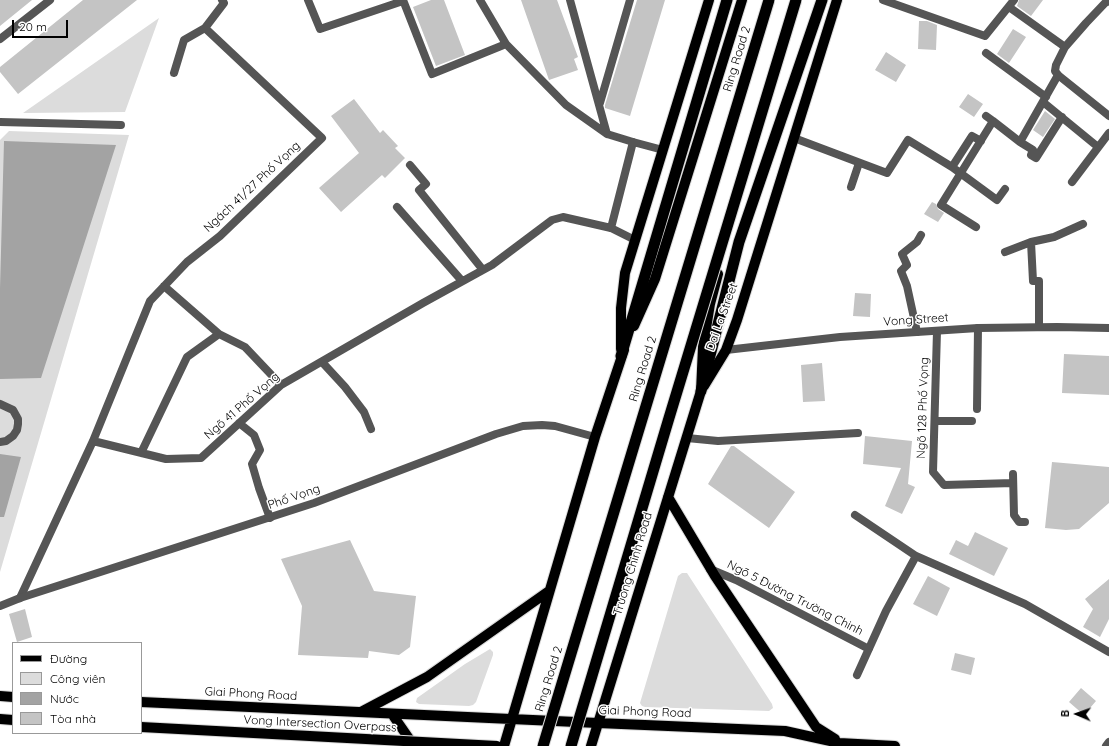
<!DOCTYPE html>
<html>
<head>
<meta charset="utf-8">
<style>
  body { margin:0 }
  #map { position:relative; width:1109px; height:746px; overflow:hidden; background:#fff; font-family:Quicksand,sans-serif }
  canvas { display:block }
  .legend { position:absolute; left:12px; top:642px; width:130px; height:92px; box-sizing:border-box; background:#fff; border:1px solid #999; margin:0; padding:5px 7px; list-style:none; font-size:12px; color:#000 }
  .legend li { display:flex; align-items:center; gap:8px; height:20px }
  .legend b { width:20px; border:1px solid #999 }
  .north { position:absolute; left:1057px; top:694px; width:40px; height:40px; -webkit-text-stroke:3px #fff; paint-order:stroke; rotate:272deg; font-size:11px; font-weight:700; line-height:16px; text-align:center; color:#000 }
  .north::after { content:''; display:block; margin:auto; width:14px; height:18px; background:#000; clip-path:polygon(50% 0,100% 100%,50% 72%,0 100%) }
  .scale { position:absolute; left:12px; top:20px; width:56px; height:18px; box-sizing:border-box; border:2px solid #000; border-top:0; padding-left:5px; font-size:12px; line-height:14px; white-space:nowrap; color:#000; -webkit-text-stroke:3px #fff; paint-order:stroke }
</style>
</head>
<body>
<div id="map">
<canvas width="1109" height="746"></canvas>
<ul class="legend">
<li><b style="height:5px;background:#000"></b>Đường</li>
<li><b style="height:11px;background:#dcdcdc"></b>Công viên</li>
<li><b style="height:11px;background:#a3a3a3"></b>Nước</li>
<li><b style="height:11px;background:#c4c4c4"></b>Tòa nhà</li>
</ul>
<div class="north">B</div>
<div class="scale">20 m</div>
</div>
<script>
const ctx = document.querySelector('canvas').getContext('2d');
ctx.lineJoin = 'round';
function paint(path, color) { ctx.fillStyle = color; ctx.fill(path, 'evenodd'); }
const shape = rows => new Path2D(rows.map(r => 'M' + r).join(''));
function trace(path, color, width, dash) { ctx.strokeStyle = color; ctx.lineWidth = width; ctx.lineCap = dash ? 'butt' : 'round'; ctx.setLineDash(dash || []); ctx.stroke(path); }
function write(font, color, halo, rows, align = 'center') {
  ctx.font = font + ' Quicksand,sans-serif'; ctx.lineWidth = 3; ctx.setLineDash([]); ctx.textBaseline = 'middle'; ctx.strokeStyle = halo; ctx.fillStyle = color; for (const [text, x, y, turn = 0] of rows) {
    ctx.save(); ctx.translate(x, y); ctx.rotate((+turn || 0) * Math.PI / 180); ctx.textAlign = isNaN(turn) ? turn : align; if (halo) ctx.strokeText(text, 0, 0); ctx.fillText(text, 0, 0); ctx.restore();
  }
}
const green = shape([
  [159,18,125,112,23,113],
  [9,131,129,135,0,572,0,140],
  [682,573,687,573,772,704,773,708,769,711,645,707,642,706,640,703,678,576],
  [490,649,493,652,493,655,476,702,473,705,469,706,419,704,416,702,417,698,465,664]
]);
const water = shape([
  [4,141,116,145,41,378,0,379,0,288],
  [0,454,21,457,4,517,0,517]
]);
const building = shape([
  [0,0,32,0,0,26],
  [83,0,137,0,18,94,0,72,0,67],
  [431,0,444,0,465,55,436,66,413,7],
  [521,0,557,0,578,57,574,59,578,70,549,80],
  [637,0,665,0,630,116,605,108,605,105],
  [1019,0,1043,0,1031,16,1017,6],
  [919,21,927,21,937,25,936,50,918,49],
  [1013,29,1026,37,1009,63,997,54],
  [886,52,906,65,896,82,875,70],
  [968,94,983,104,974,117,959,107],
  [354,99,380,133,383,130,398,146,395,148,405,158,385,178,382,175,341,212,319,188,359,153,331,116],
  [1045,111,1055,119,1043,137,1033,130],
  [932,202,936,204,938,209,944,213,938,222,924,214],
  [855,293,871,294,870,317,853,316],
  [1064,354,1109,356,1109,395,1062,393],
  [822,363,825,401,803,402,801,365],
  [865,436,912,441,908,484,915,487,902,514,885,506,901,468,863,464],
  [731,446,734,446,795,492,769,528,708,484],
  [1052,462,1109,467,1109,503,1079,529,1066,530,1045,528],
  [975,532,1008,548,994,576,949,554,956,540,968,546],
  [350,540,374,591,416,596,410,647,399,655,369,651,368,658,298,655,302,606,281,559],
  [928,576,950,588,937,616,913,604],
  [1109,579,1109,619,1100,637,1083,627,1093,609,1085,599],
  [25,609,32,637,17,642,9,614],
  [955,653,975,658,971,675,951,670],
  [1081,688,1096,701,1084,715,1069,702]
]);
const service = shape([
  [308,0,320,29,403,1],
  [403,0,432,74,506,44,480,0],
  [570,0,607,134,633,142],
  [205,28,224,3,222,0],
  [0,39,50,0],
  [506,44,566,105,607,134],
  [986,53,1046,97],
  [1043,102,1098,147],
  [600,103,630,0],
  [986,116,993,121],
  [0,122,121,125],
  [794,138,887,173,908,140,952,167,997,200,1005,189],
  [1020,142,1033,150,1031,155,1036,158,1062,117],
  [410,165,426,184,419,190,483,270],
  [952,167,972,136,981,141],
  [1072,182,1109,133],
  [851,187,859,163],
  [397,207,462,281],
  [976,227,941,205,993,121,1020,142,1058,75],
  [1031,242,1033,281,1039,281,1039,327],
  [1005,252,1031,242,1054,237,1083,224],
  [164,286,219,334,245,347,281,385],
  [937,331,933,472,944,485,1013,483],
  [917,332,907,286,901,271,907,265,902,254,917,242,921,235],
  [322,362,345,387,364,412,371,429],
  [0,404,13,410,18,419,18,424,17,430,13,436,6,441,0,442],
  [977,409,978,328],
  [935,421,972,421],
  [239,423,254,435,260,450,252,464,259,488,270,518],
  [687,438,718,441,858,433],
  [93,441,166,459,201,458,281,385,423,303,492,265,552,220,563,217,611,228],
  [141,453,187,357,219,334],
  [1013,474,1014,515,1019,522,1025,522],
  [855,515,916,556,1025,604,1109,652],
  [710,569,736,580,869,649],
  [20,598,93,441,150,301,187,262,220,236,322,138,205,28,184,40,174,73],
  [857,675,886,611,916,556],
  [1106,746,1109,742]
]);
const minor = shape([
  [883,0,985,36,1014,0],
  [1109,1,1105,3,1086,23,1065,47,1056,65,1055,71,1058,75,1109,116],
  [1009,7,1065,47],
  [635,240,611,228,633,142,663,150]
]);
const tertiary = shape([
  [726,350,840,337,978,328,1057,327,1109,328],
  [0,606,20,598,314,503,496,434,523,426,542,425,555,426,595,437]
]);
const primary = shape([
  [634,326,655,279,742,0],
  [621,349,621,308,625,273,709,0],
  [704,386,726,350,737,320,837,0],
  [668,497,715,576,816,727,835,739],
  [0,696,13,697],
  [141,702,598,723,785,731,839,743,895,746],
  [361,712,427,677,549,591],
  [392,714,410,740,410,746],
  [0,719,13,720],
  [504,746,595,437,624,350],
  [591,746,701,391,703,347,710,304,718,274]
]);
const trunk = shape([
  [621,356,727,0],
  [701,391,739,242,822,0]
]);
const primaryBridge = shape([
  [141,727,497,746]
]);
const trunkBridge = shape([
  [543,746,769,0],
  [571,746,669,418,796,0]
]);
const streetNames = [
  ["Ring Road 2",737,59,-73],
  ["Ngách 41/27 Phố Vọng",252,187,-43],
  ["Dai La Street",722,317,-70],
  ["Vong Street",916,320,-4],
  ["Ring Road 2",643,369,-73],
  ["Ngõ 41 Phố Vọng",242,406,-41],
  ["Ngõ 128 Phố Vọng",923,408,-88],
  ["Phố Vọng",294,497,-19],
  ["Truong Chinh Road",633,564,-73],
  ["Ngõ 5 Đường Trường Chinh",795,598,27],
  ["Ring Road 2",549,679,-73],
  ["Giai Phong Road",251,694,3],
  ["Giai Phong Road",645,712,2],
  ["Vong Intersection Overpass",320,724,3]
];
paint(green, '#dcdcdc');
paint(water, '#a3a3a3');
paint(building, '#c4c4c4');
trace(primary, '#dbdbdb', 12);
trace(trunk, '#dbdbdb', 13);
trace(service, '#555', 8);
trace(minor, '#555', 8);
trace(tertiary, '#555', 8);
trace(primary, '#000', 10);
trace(trunk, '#000', 11);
trace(primaryBridge, '#dbdbdb', 12, []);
trace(trunkBridge, '#dbdbdb', 13, []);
trace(primaryBridge, '#000', 10);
trace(trunkBridge, '#000', 11);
write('12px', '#000', '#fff', streetNames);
</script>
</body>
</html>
